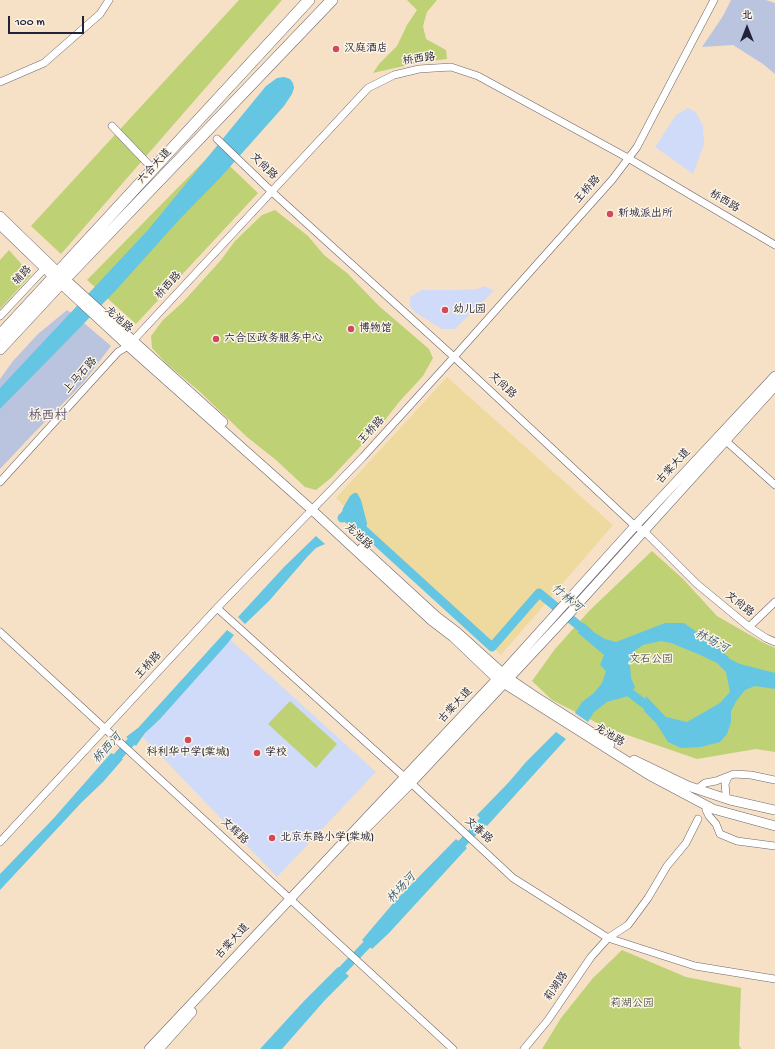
<!DOCTYPE html>
<html>
<head>
<meta charset="utf-8">
<style>
  body { margin:0 }
  #map { position:relative; width:775px; height:1049px; overflow:hidden; background:#f6e1c7; font-family:"Gochi Hand","LXGW WenKai TC",sans-serif }
  canvas { display:block }
  .north { position:absolute; left:727px; top:8px; width:40px; height:40px; -webkit-text-stroke:3px #fcf5e5; paint-order:stroke; rotate:0deg; font-size:11px; font-weight:700; line-height:16px; text-align:center; color:#22223b }
  .north::after { content:''; display:block; margin:auto; width:14px; height:18px; background:#22223b; clip-path:polygon(50% 0,100% 100%,50% 72%,0 100%) }
  .scale { position:absolute; left:8px; top:16px; width:76px; height:18px; box-sizing:border-box; border:2px solid #22223b; border-top:0; padding-left:5px; font-size:12px; line-height:14px; white-space:nowrap; color:#22223b; -webkit-text-stroke:3px #fcf5e5; paint-order:stroke }
</style>
</head>
<body>
<div id="map">
<canvas width="775" height="1049"></canvas>
<div class="north">北</div>
<div class="scale">100 m</div>
</div>
<script>
const ctx = document.querySelector('canvas').getContext('2d');
ctx.lineJoin = 'round';
function paint(path, color) { ctx.fillStyle = color; ctx.fill(path, 'evenodd'); }
const shape = rows => new Path2D(rows.map(r => 'M' + r).join(''));
function trace(path, color, width, dash) { ctx.strokeStyle = color; ctx.lineWidth = width; ctx.lineCap = dash ? 'butt' : 'round'; ctx.setLineDash(dash || []); ctx.stroke(path); }
function write(font, color, halo, rows, align = 'center') {
  ctx.font = font + ' "Gochi Hand","LXGW WenKai TC",sans-serif'; ctx.lineWidth = 3; ctx.setLineDash([]); ctx.textBaseline = 'middle'; ctx.strokeStyle = halo; ctx.fillStyle = color; for (const [text, x, y, turn = 0] of rows) {
    ctx.save(); ctx.translate(x, y); ctx.rotate((+turn || 0) * Math.PI / 180); ctx.textAlign = isNaN(turn) ? turn : align; if (halo) ctx.strokeText(text, 0, 0); ctx.fillText(text, 0, 0); ctx.restore();
  }
}
const built = shape([
  [688,108,696,112,703,126,704,144,693,174,655,147,676,115],
  [485,286,494,291,455,329,442,329,416,313,410,306,410,297,422,290,458,290,477,289],
  [225,635,376,772,277,877,141,735]
]);
const industrial = shape([
  [731,0,766,0,775,3,775,74,763,64,733,45,702,47,723,16],
  [67,310,84,323,111,346,83,383,33,434,0,469,0,379,13,361,38,334]
]);
const green = shape([
  [239,0,282,0,61,254,31,226],
  [407,0,437,0,427,12,423,26,426,39,446,50,447,59,417,63,373,73,379,64,397,46,407,25,417,10],
  [214,151,258,193,136,324,87,280],
  [275,210,308,236,324,255,347,273,379,306,429,349,433,358,423,376,399,402,385,420,331,478,316,490,305,487,276,460,247,437,199,391,167,364,152,348,151,336,163,320,183,302,221,260,235,241,262,215],
  [9,250,31,275,0,309,0,260],
  [652,551,683,579,717,616,764,643,775,648,775,752,756,749,697,759,607,728,552,700,532,681,555,649,590,610],
  [290,701,337,744,316,768,268,724],
  [622,950,686,977,741,988,739,1045,741,1049,542,1049,561,1018,593,978]
]);
const sand = shape([
  [447,377,613,525,501,655,336,498]
]);
const water = shape([
  [284,77,290,79,293,83,294,88,292,94,284,106,220,178,178,221,117,289,64,344,0,409,0,388,148,230,266,86,277,78],
  [354,493,357,493,361,500,367,523,366,532,356,528,344,516,342,512,343,508,350,496],
  [316,536,325,544,316,548,308,556,269,601,245,624,238,617,284,567],
  [584,623,595,633,605,639,616,642,665,623,684,623,718,647,730,659,740,664,775,673,775,689,755,686,745,690,737,700,731,711,731,722,727,734,720,742,701,747,681,748,668,742,656,723,644,711,646,696,666,717,687,722,720,703,730,692,726,672,717,663,698,654,671,643,661,641,643,645,633,652,630,664,631,678,635,687,628,696,607,702,594,712,588,722,575,713,582,702,594,693,602,683,606,671,600,665,604,655,578,633],
  [227,630,234,635,227,644,160,719,145,733,136,746,126,737,138,728],
  [556,732,566,739,487,826,477,815,509,782,526,762],
  [111,753,123,759,103,782,82,802,0,890,0,874,53,819],
  [456,839,467,848,389,933,372,949,362,940,396,900],
  [338,967,349,976,325,1000,282,1049,260,1049,304,1001]
]);
const river = shape([
  [342,518,344,516,366,532,492,647,539,593,589,634],
  [624,685,625,689,654,711],
  [110,765,139,733],
  [454,852,490,814],
  [334,979,375,936]
]);
const minor = shape([
  [0,82,44,63,100,14,109,0],
  [112,126,153,169],
  [217,139,272,192,454,357,635,526,644,531,697,584,749,627,766,638,775,642],
  [0,316,45,268],
  [726,441,775,485],
  [0,482,118,352,128,346,368,88,394,75,419,69,451,67,478,76,628,158,775,245],
  [217,608,411,783,513,878,608,938,695,966,775,979],
  [749,627,775,602],
  [0,632,453,1049],
  [701,786,705,783,716,781,734,774,751,775,775,780],
  [726,794,725,784,728,777],
  [706,810,709,816,716,824,720,834,737,841,775,846],
  [0,842,217,608,363,457,454,357,612,180,637,147,714,0],
  [524,1049,548,1020,591,957,608,938,628,925,648,898,667,866,686,843,698,819]
]);
const major = shape([
  [0,216,65,279,223,422],
  [0,225,61,284,128,346,311,509,432,621,453,637,497,679,649,775,713,809,775,826],
  [362,548,436,616,457,632,508,678,533,695,610,744],
  [634,760,688,786,730,800,775,810],
  [363,831,411,783,569,614,775,386],
  [149,1049,497,679,635,526,775,376],
  [159,1049,192,1012]
]);
const highway = shape([
  [0,335,309,0],
  [0,349,65,279,332,0]
]);
const markers = [
  [336,49,4,"#d1495b"],
  [610,214,4,"#d1495b"],
  [445,310,4,"#d1495b"],
  [351,329,4,"#d1495b"],
  [216,339,4,"#d1495b"],
  [188,740,4,"#d1495b"],
  [257,753,4,"#d1495b"],
  [272,838,4,"#d1495b"]
];
const poiNames = [
  ["汉庭酒店",344,49],
  ["新城派出所",618,214],
  ["幼儿园",453,310],
  ["博物馆",359,329],
  ["六合区政务服务中心",224,339],
  ["科利华中学(棠城)",188,753,"center"],
  ["学校",265,753],
  ["北京东路小学(棠城)",280,838]
];
const streetNames = [
  ["桥西路",419,60,-8],
  ["六合大道",155,167,-47],
  ["文尚路",263,167,44],
  ["王桥路",588,190,-48],
  ["桥西路",724,202,31],
  ["辅路",23,276,-47],
  ["桥西路",169,286,-47],
  ["龙池路",118,320,42],
  ["上马石路",81,376,-48],
  ["文尚路",502,386,43],
  ["王桥路",372,431,-47],
  ["古棠大道",674,467,-47],
  ["龙池路",358,537,43],
  ["文尚路",739,605,39],
  ["王桥路",149,666,-47],
  ["古棠大道",456,706,-47],
  ["龙池路",609,736,32],
  ["文春路",478,831,42],
  ["文辉路",234,832,43],
  ["古棠大道",233,942,-47],
  ["莉湖路",557,987,-55]
];
const parkNames = [
  ["文石公园",651,660],
  ["莉湖公园",632,1004]
];
const waterNames = [
  ["竹林河",566,599,39],
  ["林场河",711,642,28],
  ["桥西河",108,749,-48],
  ["林场河",402,889,-47]
];
const quarterNames = [
  ["桥西村",48,417]
];
paint(built, '#d0daf9');
paint(industrial, '#bac4de');
paint(green, '#bed175');
paint(sand, '#eeda9e');
paint(water, '#65c6e3');
trace(river, '#65c6e3', 9);
trace(minor, '#6c656c', 8);
trace(major, '#6c656c', 10);
trace(highway, '#6c656c', 12);
trace(minor, '#fff', 7);
trace(major, '#fff', 9);
trace(highway, '#fff', 11);
for (const [x, y, r, color] of markers) { const dot = new Path2D(); dot.arc(x, y, r, 0, 2 * Math.PI); ctx.fillStyle = color; ctx.fill(dot); trace(dot, '#fcf5e5', 1.5); }
write('11px', '#22223b', '#fcf5e5', poiNames, 'left');
write('11px', '#22223b', '#fcf5e5', streetNames);
write('11px', '#51574c', '#fcf5e5', parkNames);
write('italic 12px', '#395b76', '#fcf5e5', waterNames);
write('13px', '#5a5271', '#fcf5e5', quarterNames);
</script>
</body>
</html>
